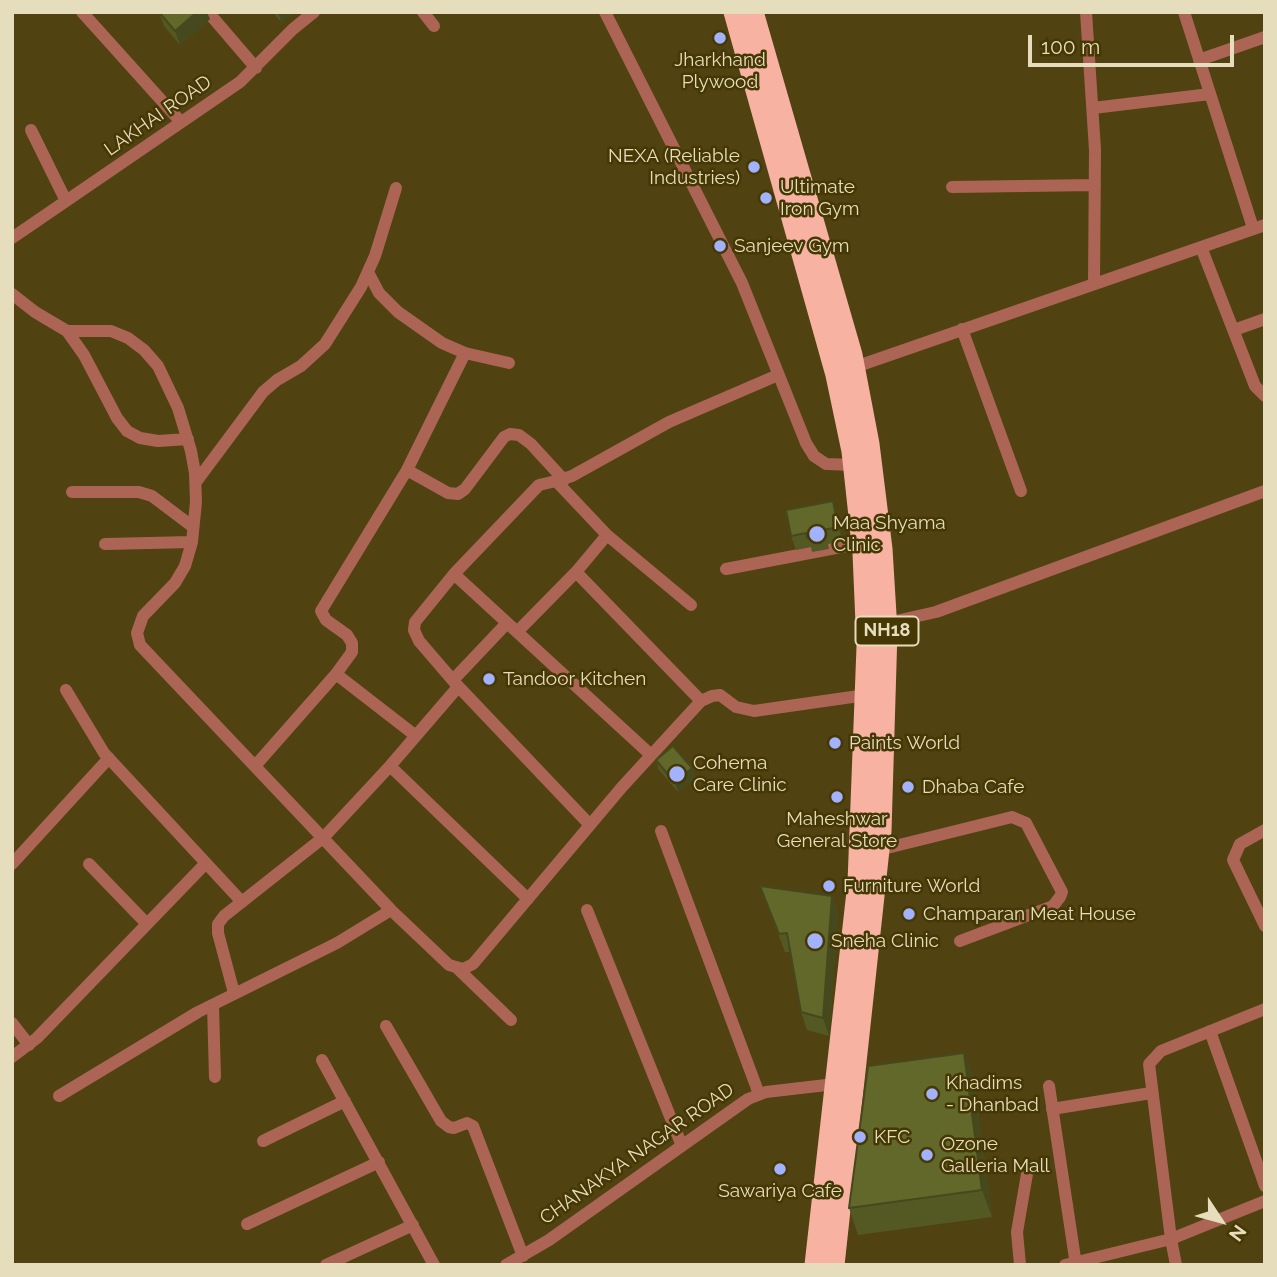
<!DOCTYPE html>
<html>
<head>
<meta charset="utf-8">
<style>
  body { margin:0 }
  #map { position:relative; width:1277px; height:1277px; overflow:hidden; background:#504311; font-family:Raleway,sans-serif }
  canvas { display:block }
  .frame { position:absolute; inset:0; border:14px solid #e6ddbd; pointer-events:none }
  .north { position:absolute; left:1186px; top:1186px; width:70px; height:70px; -webkit-text-stroke:5px #453804; paint-order:stroke; rotate:126deg; font-size:19px; font-weight:700; line-height:28px; text-align:center; color:#e6ddbd }
  .north::after { content:''; display:block; margin:auto; width:24px; height:32px; background:#e6ddbd; clip-path:polygon(50% 0,100% 100%,50% 72%,0 100%) }
  .scale { position:absolute; left:1028px; top:35px; width:206px; height:32px; box-sizing:border-box; border:4px solid #e6ddbd; border-top:0; padding-left:9px; font-size:21px; line-height:24px; white-space:nowrap; color:#e6ddbd; -webkit-text-stroke:5px #453804; paint-order:stroke }
</style>
</head>
<body>
<div id="map">
<canvas width="1277" height="1277"></canvas>
<div class="frame"></div>
<div class="north">N</div>
<div class="scale">100 m</div>
</div>
<script>
const ctx = document.querySelector('canvas').getContext('2d');
ctx.lineJoin = 'round';
const shape = rows => new Path2D(rows.map(r => 'M' + r).join(''));
function trace(path, color, width, dash) { ctx.strokeStyle = color; ctx.lineWidth = width; ctx.lineCap = dash ? 'butt' : 'round'; ctx.setLineDash(dash || []); ctx.stroke(path); }
function paint(path, color) { ctx.fillStyle = color; ctx.fill(path, 'evenodd'); }
function write(font, color, halo, rows, align = 'center') {
  ctx.font = font + ' Raleway,sans-serif'; ctx.lineWidth = 5; ctx.setLineDash([]); ctx.textBaseline = 'middle'; ctx.strokeStyle = halo; ctx.fillStyle = color; for (const [text, x, y, turn = 0] of rows) {
    ctx.save(); ctx.translate(x, y); ctx.rotate((+turn || 0) * Math.PI / 180); ctx.textAlign = isNaN(turn) ? turn : align; if (halo) ctx.strokeText(text, 0, 0); ctx.fillText(text, 0, 0); ctx.restore();
  }
}
const street = shape([
  [82,12,181,122],
  [208,12,256,68],
  [423,12,434,26],
  [605,12,742,283,806,443,814,456,826,464,854,465],
  [1086,12,1095,150,1094,284],
  [1184,12,1253,228],
  [1199,60,1265,37],
  [1093,108,1210,94],
  [31,130,66,201],
  [952,187,1095,185],
  [12,238,240,82,293,29,314,12],
  [1201,247,1255,386,1265,396],
  [368,272,379,293,398,312,442,343,465,353,509,363],
  [12,294,35,312,67,331,111,331,128,338,144,350,158,366,178,408,191,451,195,473,196,502,192,542,185,566,175,583,143,616,137,633,140,645,391,910,449,965,463,969,473,964,622,787,701,701,712,696,720,695,736,707,754,711,866,695],
  [962,329,1021,491],
  [1234,330,1265,319],
  [67,331,84,355,117,418,127,431,140,438,158,441,188,439],
  [855,367,1265,225],
  [407,470,448,493,458,494,465,489,504,437,510,434,519,435,531,444,564,480],
  [556,481,572,476,669,422,778,375],
  [196,482,263,392,277,380,301,366,325,344,361,287,375,256,396,188],
  [72,492,139,492,152,496,193,527],
  [105,544,192,542],
  [726,569,862,543],
  [576,572,701,701],
  [454,574,651,755],
  [882,624,936,612,1265,491],
  [517,632,576,572,607,535],
  [336,674,416,736],
  [453,680,507,623],
  [66,690,104,753,242,902],
  [255,766,336,674,352,652,352,643,347,635,326,620,321,611,407,470,465,353],
  [390,766,528,899],
  [590,825,456,684,419,641,414,630,415,622,454,574,539,485,556,481,607,535,691,605],
  [1265,830,1240,844,1233,860,1265,926],
  [661,831,759,1094],
  [879,850,1012,817,1026,823,1062,892,1060,897,1053,906,960,941],
  [12,864,109,758],
  [89,864,147,924],
  [587,910,682,1146],
  [457,968,511,1020],
  [234,993,218,933,218,924,224,916,324,837,390,766,458,687],
  [213,1005,215,1077],
  [12,1023,29,1045],
  [386,1026,441,1121,449,1127,454,1128,467,1123,473,1126,523,1256],
  [1210,1031,1265,1186],
  [12,1057,37,1038,206,863],
  [322,1060,434,1265],
  [1049,1086,1076,1265],
  [59,1096,198,1012,337,943,391,910],
  [1052,1109,1151,1093],
  [263,1141,345,1101],
  [247,1224,379,1162],
  [326,1265,413,1225],
  [506,1265,549,1240,748,1099,766,1092,835,1084],
  [1020,1265,1017,1232,1027,1174],
  [1065,1265,1171,1239,1265,1201],
  [1176,1265,1171,1239,1149,1064,1161,1051,1265,1009]
]);
const highway = shape([
  [734,12,836,375,852,451,863,553,867,647,858,883,815,1265],
  [753,12,852,355,869,444,882,549,887,631,881,831,834,1265]
]);
const wall = shape([
  [159,12,210,19,180,45,164,26],
  [273,12,295,12,281,22],
  [838,515,843,541,828,544,829,549,812,552,811,547,796,550,791,536],
  [656,760,692,768,695,778,678,792,659,770],
  [760,886,832,896,838,914,829,1036,807,1030,801,1012,790,952,785,952],
  [964,1053,974,1080,992,1217,858,1235,849,1208]
]);
const shadedWall = shape([
  [197,12,207,12,210,19,180,45,175,31],
  [278,12,295,12,281,22],
  [833,501,838,515,843,541,838,527],
  [692,768,695,778,678,792,675,783],
  [832,896,838,914,829,1036,823,1018],
  [964,1053,974,1080,992,1217,982,1190]
]);
const building = shape([
  [159,12,197,12,175,31,159,12],
  [833,501,838,527,823,530,824,535,807,538,806,533,791,536,786,510,833,501],
  [673,746,692,768,675,783,656,760,673,746],
  [760,886,832,896,823,1018,801,1012,787,933,779,934,760,886],
  [964,1053,982,1190,849,1208,868,1066,964,1053]
]);
const markers = [
  [720,38,7,"#a2b2fd"],
  [754,167,7,"#a2b2fd"],
  [766,198,7,"#a2b2fd"],
  [720,246,7,"#a2b2fd"],
  [817,534,9,"#a2b2fd"],
  [489,679,7,"#a2b2fd"],
  [835,743,7,"#a2b2fd"],
  [677,774,9,"#a2b2fd"],
  [908,787,7,"#a2b2fd"],
  [837,797,7,"#a2b2fd"],
  [829,886,7,"#a2b2fd"],
  [909,914,7,"#a2b2fd"],
  [815,941,9,"#a2b2fd"],
  [932,1094,7,"#a2b2fd"],
  [860,1137,7,"#a2b2fd"],
  [927,1155,7,"#a2b2fd"],
  [780,1169,7,"#a2b2fd"]
];
const shields = [
  [887,631,63]
];
const shieldNames = [
  ["NH18",887,631]
];
const poiNames = [
  ["Jharkhand",720,60,"center"],
  ["Plywood",720,82,"center"],
  ["NEXA (Reliable",740,156,"right"],
  ["Industries)",740,178,"right"],
  ["Ultimate",780,187],
  ["Iron Gym",780,209],
  ["Sanjeev Gym",734,246],
  ["Maa Shyama",833,523],
  ["Clinic",833,545],
  ["Tandoor Kitchen",503,679],
  ["Paints World",849,743],
  ["Cohema",693,763],
  ["Care Clinic",693,785],
  ["Dhaba Cafe",922,787],
  ["Maheshwar",837,819,"center"],
  ["General Store",837,841,"center"],
  ["Furniture World",843,886],
  ["Champaran Meat House",923,914],
  ["Sneha Clinic",831,941],
  ["Khadims",946,1083],
  ["- Dhanbad",946,1105],
  ["KFC",874,1137],
  ["Ozone",941,1144],
  ["Galleria Mall",941,1166],
  ["Sawariya Cafe",780,1191,"center"]
];
const streetNames = [
  ["LAKHAI ROAD",158,116,-35],
  ["CHANAKYA NAGAR ROAD",637,1154,-35]
];
trace(street, '#ac6555', 12);
trace(highway, '#f8b2a1', 21);
paint(wall, '#545924');
paint(shadedWall, '#45491d');
paint(building, '#62682a');
trace(building, '#45491d', 2);
for (const [x, y, r, color] of markers) { const dot = new Path2D(); dot.arc(x, y, r, 0, 2 * Math.PI); ctx.fillStyle = color; ctx.fill(dot); trace(dot, '#453804', 2.5); }
for (const [x, y, w] of shields) { const box = new Path2D(); box.roundRect(x - w / 2, y - 14.5, w, 29, 5); ctx.fillStyle = '#453804'; ctx.fill(box); trace(box, '#e6ddbd', 2); }
write('bold 18px', '#e6ddbd', null, shieldNames);
write('19px', '#e6ddbd', '#453804', poiNames, 'left');
write('19px', '#e6ddbd', '#453804', streetNames);
</script>
</body>
</html>
